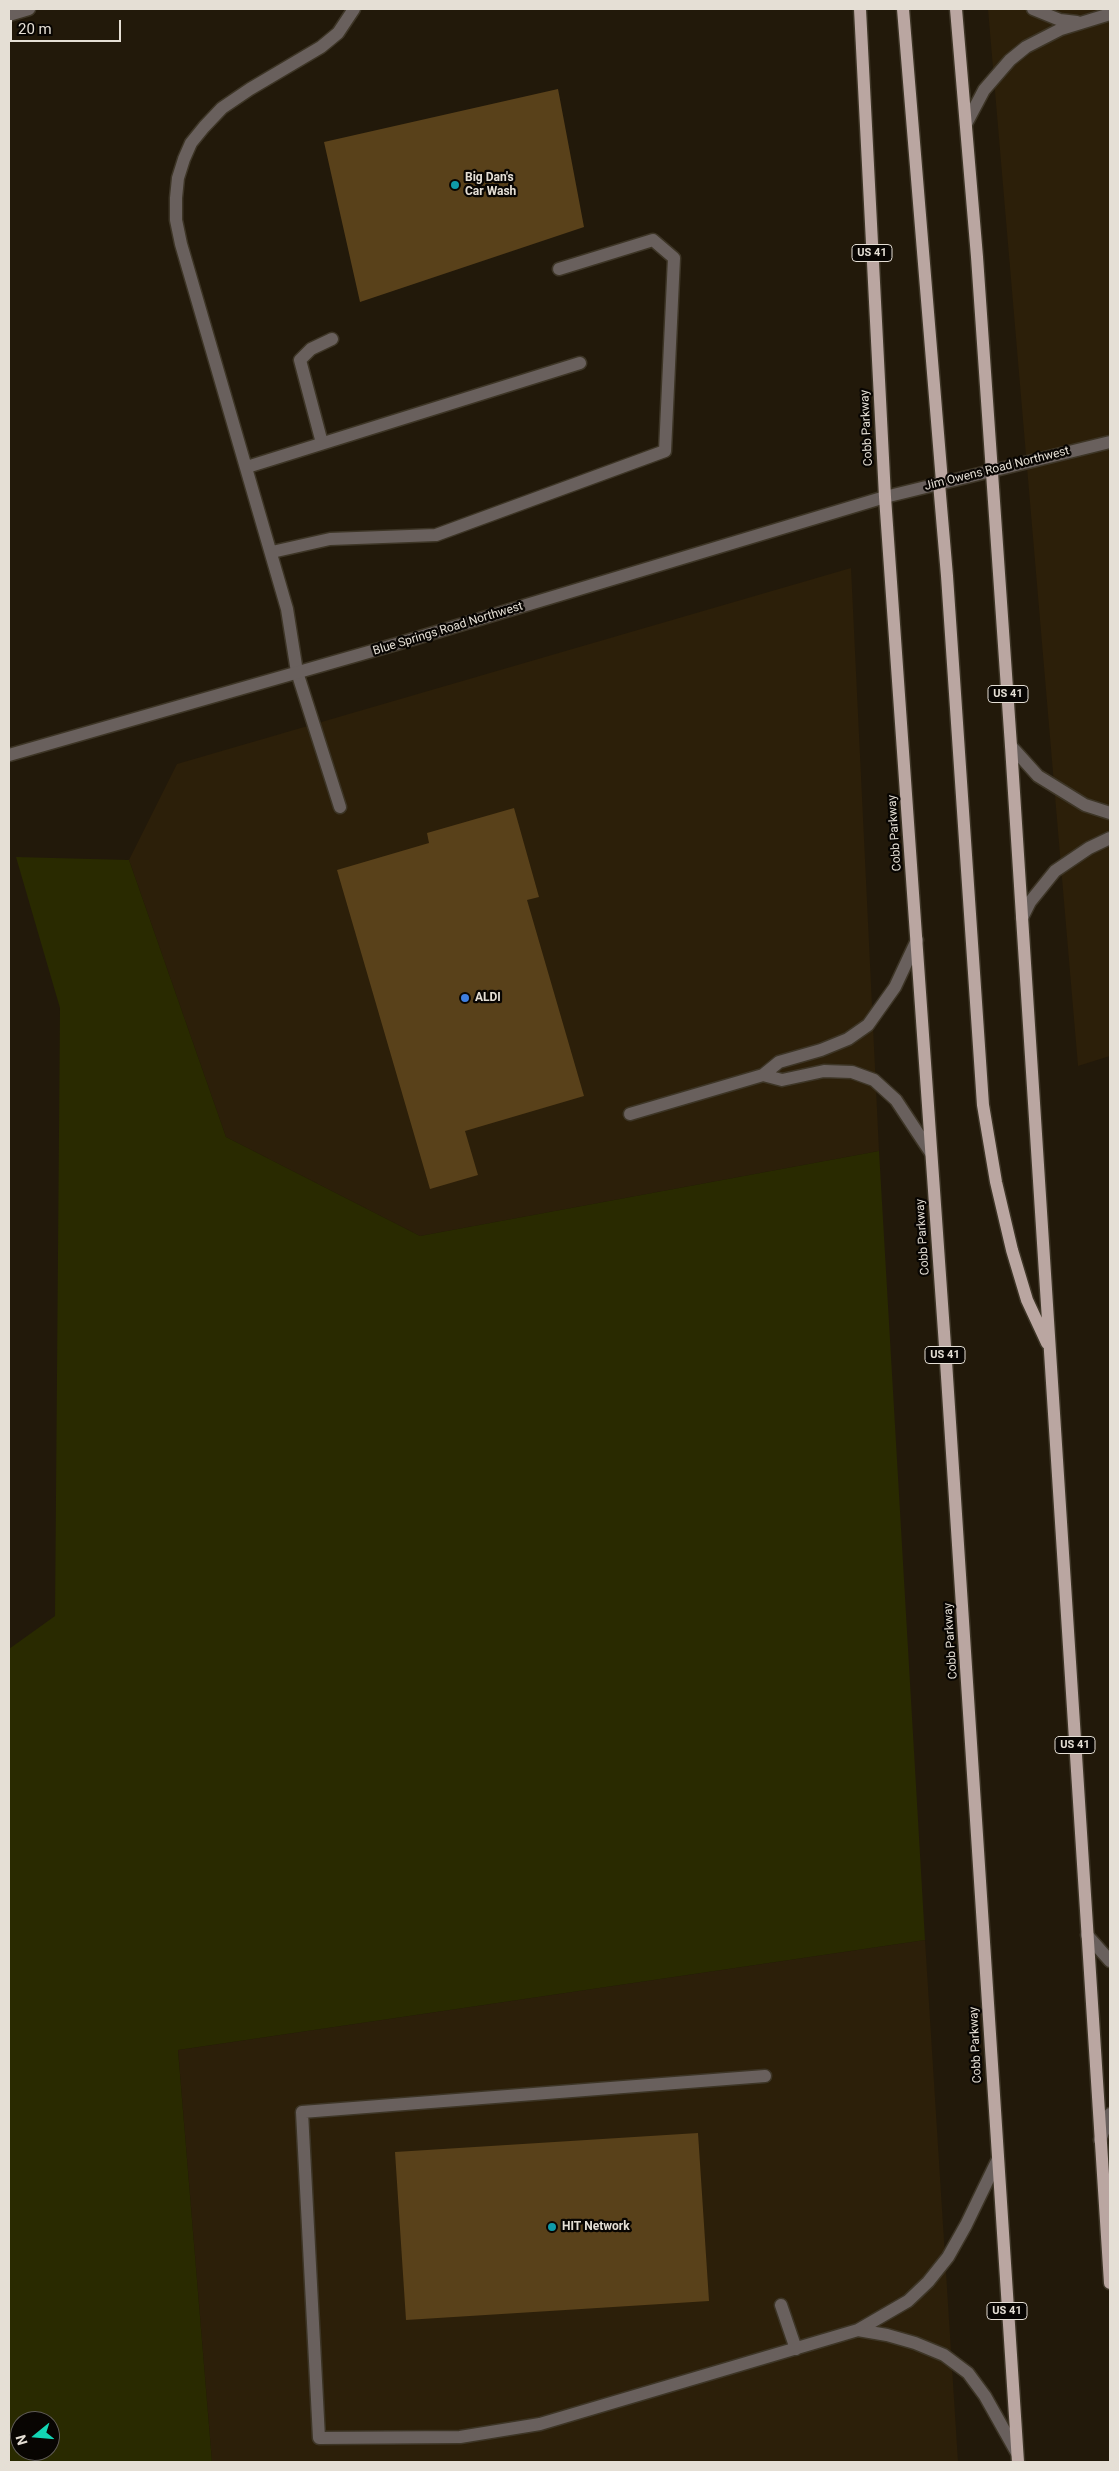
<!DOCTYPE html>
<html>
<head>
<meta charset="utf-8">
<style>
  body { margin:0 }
  #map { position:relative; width:1119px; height:2471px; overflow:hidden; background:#22190a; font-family:Roboto,sans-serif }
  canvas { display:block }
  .frame { position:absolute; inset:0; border:10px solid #e5dfd5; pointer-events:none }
  .north { position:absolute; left:10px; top:2411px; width:50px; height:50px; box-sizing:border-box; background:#080502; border:1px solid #605c56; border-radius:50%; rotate:253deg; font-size:14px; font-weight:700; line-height:20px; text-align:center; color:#e5dfd5 }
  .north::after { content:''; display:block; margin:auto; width:18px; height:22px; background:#13d5b3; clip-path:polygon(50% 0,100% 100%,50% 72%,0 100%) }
  .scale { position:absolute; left:10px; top:20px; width:111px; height:22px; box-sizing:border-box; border:2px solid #e5dfd5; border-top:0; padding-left:6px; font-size:15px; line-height:18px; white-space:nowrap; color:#e5dfd5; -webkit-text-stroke:4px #080502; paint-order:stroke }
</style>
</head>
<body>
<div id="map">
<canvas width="1119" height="2471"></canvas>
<div class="frame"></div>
<div class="north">N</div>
<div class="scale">20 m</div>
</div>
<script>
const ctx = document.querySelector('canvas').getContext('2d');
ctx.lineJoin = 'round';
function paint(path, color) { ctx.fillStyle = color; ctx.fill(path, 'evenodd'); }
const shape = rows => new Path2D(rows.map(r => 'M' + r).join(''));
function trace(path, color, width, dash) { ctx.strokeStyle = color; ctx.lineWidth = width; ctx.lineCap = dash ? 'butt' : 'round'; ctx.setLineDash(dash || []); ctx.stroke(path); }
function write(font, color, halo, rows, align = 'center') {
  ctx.font = font + ' Roboto,sans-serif'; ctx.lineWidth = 4.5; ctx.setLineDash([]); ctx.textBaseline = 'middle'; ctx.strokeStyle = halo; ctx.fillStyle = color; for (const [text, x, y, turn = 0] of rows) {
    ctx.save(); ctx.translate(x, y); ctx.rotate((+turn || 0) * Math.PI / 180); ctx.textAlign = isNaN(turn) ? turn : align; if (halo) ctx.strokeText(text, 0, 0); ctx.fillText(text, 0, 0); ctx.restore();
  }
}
const built = shape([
  [988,9,1110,9,1110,1056,1078,1066],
  [851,568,879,1151,420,1236,226,1137,129,860,177,764],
  [925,1940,958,2462,212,2462,178,2050]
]);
const green = shape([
  [16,857,129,860,226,1137,420,1236,879,1151,925,1940,178,2050,212,2462,9,2462,9,1649,55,1616,60,1008],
  [20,2421,50,2421,50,2451,20,2451]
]);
const building = shape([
  [558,89,584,227,360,302,324,142],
  [514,808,539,897,527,900,584,1096,465,1131,478,1175,430,1189,337,870,429,843,427,833],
  [698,2133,709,2301,406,2320,395,2152]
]);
const service = shape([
  [1033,9,1060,20,1077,22],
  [966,124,984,90,1010,60,1026,47,1061,29,1110,14],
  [322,443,300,360,311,349,332,339],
  [247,467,580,363],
  [272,552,330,539,436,535,665,451,674,258,653,240,559,269],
  [1011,746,1038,776,1085,805,1110,813],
  [340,807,297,672,287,609,181,244,176,220,176,198,178,178,184,159,191,143,204,127,222,108,250,89,321,47,338,33,354,9],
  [1022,918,1030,902,1055,871,1089,848,1110,838],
  [917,940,895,987,868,1025,848,1039,821,1050,779,1062,763,1075,782,1080,824,1071,852,1072,874,1080,896,1100,931,1153],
  [630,1114,763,1075],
  [1087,1935,1110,1961],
  [765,2076,302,2112,319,2438,460,2437,540,2424,858,2330],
  [1100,2140,1110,2114],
  [997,2161,966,2225,948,2257,928,2282,908,2301,858,2330,887,2335,915,2343,944,2355,968,2373,985,2396,1017,2453],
  [781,2305,796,2349]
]);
const minor = shape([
  [9,15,29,9]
]);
const tertiary = shape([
  [9,755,400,643,885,497,1110,442]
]);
const primary = shape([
  [860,9,885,497,945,1346,1018,2462],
  [903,9,942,482],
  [956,9,977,257,1011,746,1110,2283],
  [939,483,947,576,983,1105,996,1182,1012,1250,1027,1300,1047,1343]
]);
const markers = [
  [455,185,5,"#0f9aa8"],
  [465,998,5,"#3f7fe0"],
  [552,2227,5,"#0f9aa8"]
];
const shields = [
  [872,253,40],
  [1008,694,40],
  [945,1355,40],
  [1075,1745,40],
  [1007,2311,40]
];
const shieldNames = [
  ["US 41",872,253],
  ["US 41",1008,694],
  ["US 41",945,1355],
  ["US 41",1075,1745],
  ["US 41",1007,2311]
];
const poiNames = [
  ["Big Dan's",465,178],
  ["Car Wash",465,192],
  ["ALDI",475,998],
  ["HIT Network",562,2227]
];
const streetNames = [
  ["Cobb Parkway",867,428,-93],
  ["Jim Owens Road Northwest",997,469,-14],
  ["Blue Springs Road Northwest",448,629,-17],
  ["Cobb Parkway",895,833,-94],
  ["Cobb Parkway",923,1237,-94],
  ["Cobb Parkway",951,1641,-94],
  ["Cobb Parkway",976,2045,-93]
];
paint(built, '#2c1f09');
paint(green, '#292a00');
paint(building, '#59411a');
trace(service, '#3d3526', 15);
trace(minor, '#3d3526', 15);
trace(tertiary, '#3d3526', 15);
trace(primary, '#3d3526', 15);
trace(service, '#69605d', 12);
trace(minor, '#69605d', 12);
trace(tertiary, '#69605d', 12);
trace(primary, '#baa6a1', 12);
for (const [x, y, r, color] of markers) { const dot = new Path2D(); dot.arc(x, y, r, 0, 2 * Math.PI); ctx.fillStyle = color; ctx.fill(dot); trace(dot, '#080502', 2); }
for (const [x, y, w] of shields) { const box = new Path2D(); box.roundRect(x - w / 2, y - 8.5, w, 17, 4); ctx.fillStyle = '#080502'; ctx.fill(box); trace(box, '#e5dfd5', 1); }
write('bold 11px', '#e5dfd5', null, shieldNames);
write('bold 12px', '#e5dfd5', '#080502', poiNames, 'left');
write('12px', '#e5dfd5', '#080502', streetNames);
</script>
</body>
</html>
